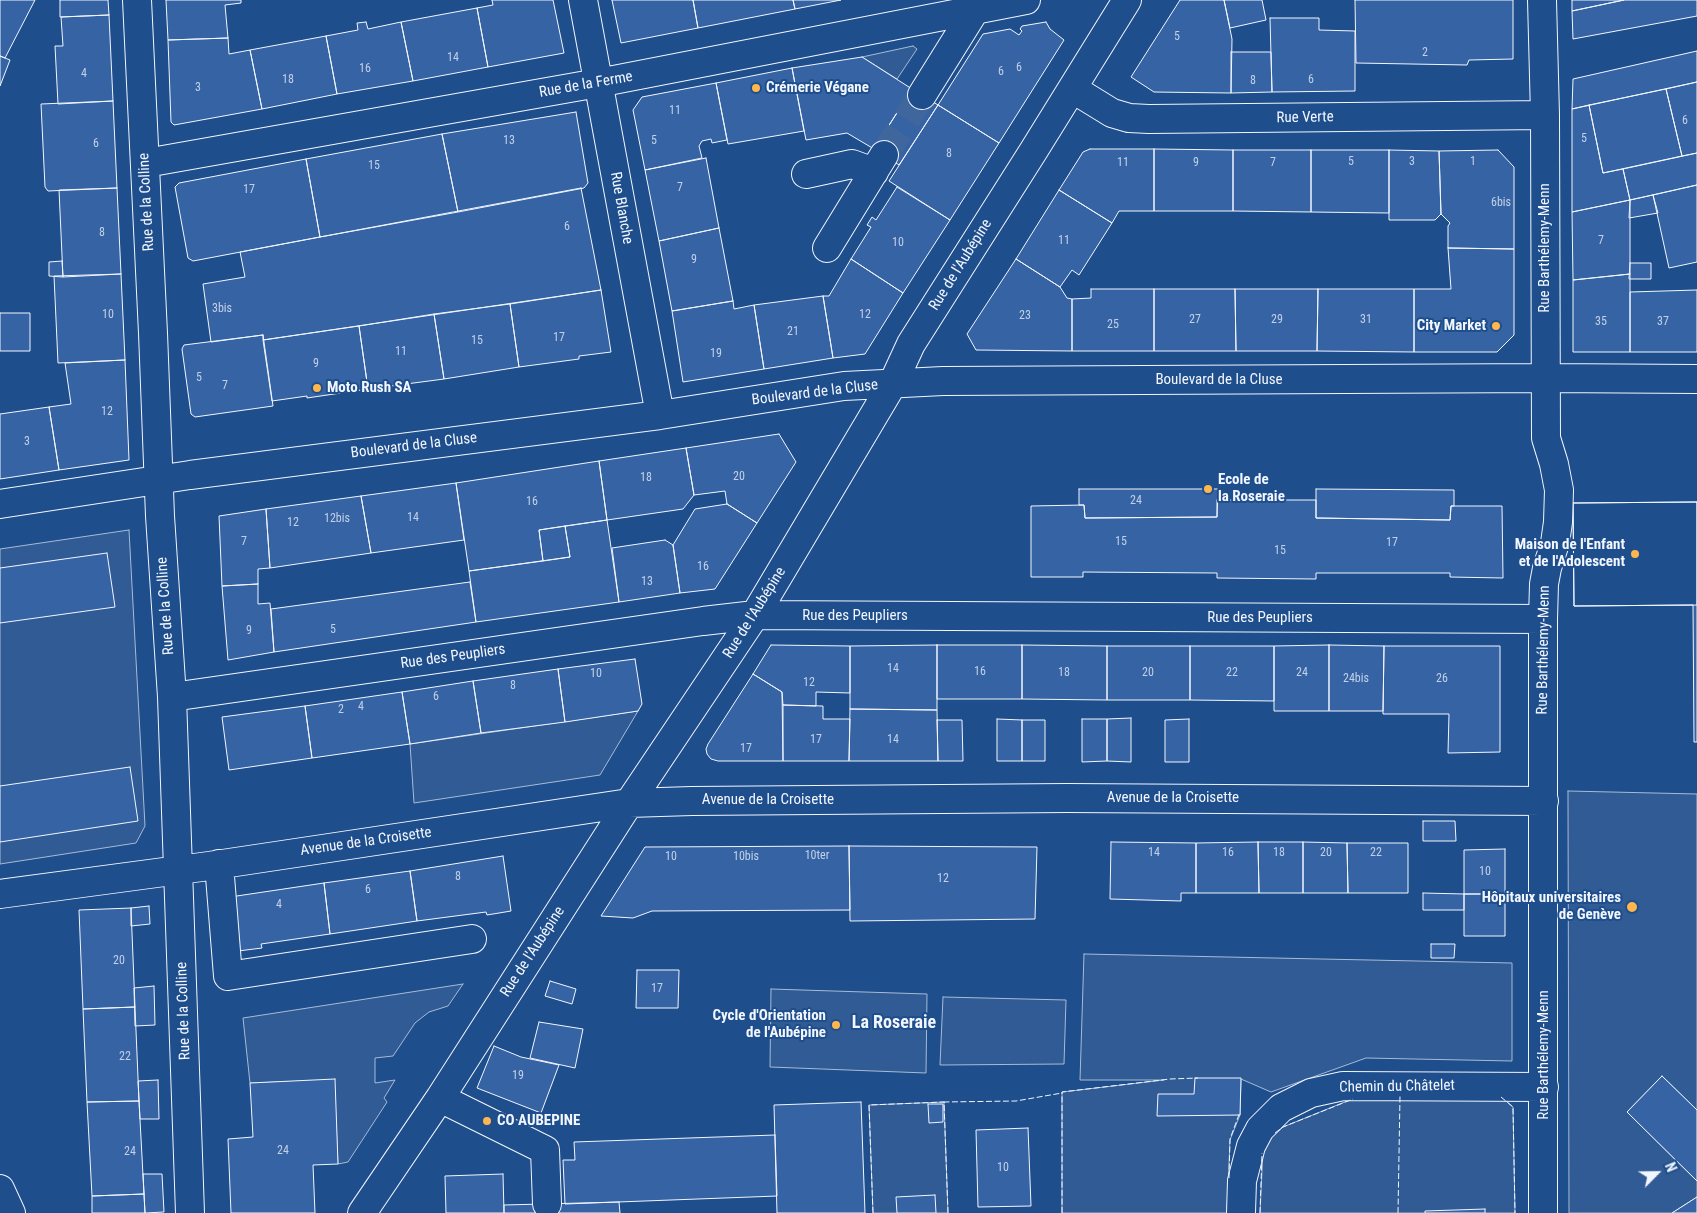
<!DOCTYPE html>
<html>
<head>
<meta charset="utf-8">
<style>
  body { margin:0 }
  #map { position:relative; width:1697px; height:1213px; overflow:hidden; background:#1f4e8c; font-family:"Roboto Condensed",sans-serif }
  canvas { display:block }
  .north { position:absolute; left:1632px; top:1148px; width:50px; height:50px; -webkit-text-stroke:4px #1f4e8c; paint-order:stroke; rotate:67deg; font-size:14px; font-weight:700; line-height:20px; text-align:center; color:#f2f6ff }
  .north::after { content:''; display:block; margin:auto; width:18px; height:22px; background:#f2f6ff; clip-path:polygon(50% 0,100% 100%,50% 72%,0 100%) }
</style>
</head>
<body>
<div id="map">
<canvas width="1697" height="1213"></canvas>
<div class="north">N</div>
</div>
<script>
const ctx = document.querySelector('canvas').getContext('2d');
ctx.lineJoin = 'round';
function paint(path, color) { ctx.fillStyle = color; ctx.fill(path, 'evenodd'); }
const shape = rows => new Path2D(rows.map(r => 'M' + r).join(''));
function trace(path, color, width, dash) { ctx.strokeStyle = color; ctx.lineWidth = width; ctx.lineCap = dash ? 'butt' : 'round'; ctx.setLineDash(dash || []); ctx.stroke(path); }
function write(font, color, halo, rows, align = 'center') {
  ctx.font = font + ' "Roboto Condensed",sans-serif'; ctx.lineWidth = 4; ctx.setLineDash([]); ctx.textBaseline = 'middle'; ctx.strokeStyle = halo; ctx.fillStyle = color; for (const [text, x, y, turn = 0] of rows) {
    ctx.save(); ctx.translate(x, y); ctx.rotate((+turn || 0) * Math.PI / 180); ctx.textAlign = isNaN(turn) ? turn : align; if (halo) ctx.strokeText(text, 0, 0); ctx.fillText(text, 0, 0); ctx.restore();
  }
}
const green = shape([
  [913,46,917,49,897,79,862,57,913,46],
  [129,530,145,826,136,843,0,864,0,549,129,530],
  [638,711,600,775,414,803,410,744,638,711],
  [1568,791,1697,794,1697,1110,1662,1076,1627,1112,1697,1181,1697,1197,1672,1213,1569,1213,1568,791],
  [1084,954,1512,963,1512,1061,1366,1058,1271,1092,1241,1079,1240,1115,1230,1140,1227,1213,1062,1213,1062,1092,1164,1080,1080,1080,1084,954],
  [463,984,448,1006,429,1012,415,1023,393,1056,375,1058,375,1083,395,1080,384,1098,387,1102,348,1162,338,1164,334,1080,250,1083,243,1018,463,984],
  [771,989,927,994,926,1073,770,1067,771,989],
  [943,997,1066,1000,1064,1064,940,1065,943,997],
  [1499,1095,1513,1107,1515,1213,1260,1213,1263,1150,1270,1137,1283,1127,1357,1097,1499,1095],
  [944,1102,948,1213,873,1213,869,1105,944,1102]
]);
const building = shape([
  [0,0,35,0,5,58,0,56,0,0],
  [60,0,108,0,109,15,60,17,60,0],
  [166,0,241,0,241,3,225,5,228,38,168,40,166,0],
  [492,0,553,0,564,53,488,67,477,8,493,5,492,0],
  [612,0,693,0,698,28,621,43,612,0],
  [693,0,793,0,795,9,698,28,693,0],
  [793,0,841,0,795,9,793,0],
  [1180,0,1224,0,1232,39,1231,93,1154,92,1131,77,1180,0],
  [1224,0,1262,0,1266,20,1230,28,1224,0],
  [1355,0,1513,0,1513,59,1469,60,1467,65,1356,63,1355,0],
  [1572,0,1624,0,1572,11,1572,0],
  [1624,0,1697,0,1697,16,1573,39,1572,11,1624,0],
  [477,8,488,67,413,81,401,22,477,8],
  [109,15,113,101,58,104,55,46,63,46,61,17,109,15],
  [1270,18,1319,18,1319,30,1355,31,1355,91,1272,92,1270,18],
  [366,22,368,29,401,22,413,81,337,94,326,36,358,30,357,23,366,22],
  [1046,22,1050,29,1064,40,999,143,938,105,983,34,1010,29,1019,35,1022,31,1020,29,1022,26,1046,22],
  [326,36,337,94,262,109,250,50,326,36],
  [228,38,229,54,250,50,262,109,174,125,171,122,168,40,228,38],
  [1697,51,1697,82,1572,109,1573,79,1697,51],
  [1231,52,1271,52,1272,92,1231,93,1231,52],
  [0,56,10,60,0,86,0,56],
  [862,57,912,89,874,149,847,133,806,140,792,68,862,57],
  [792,68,804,131,728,144,716,83,792,68],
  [1697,82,1697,153,1682,156,1666,89,1697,82],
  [716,83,727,140,712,143,711,139,702,141,699,146,702,158,645,170,633,110,642,97,716,83],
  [912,89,938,105,899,165,874,149,912,89],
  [1666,89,1682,156,1603,173,1589,105,1666,89],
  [113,101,117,188,48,191,45,187,41,104,113,101],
  [938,105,999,143,950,220,889,181,938,105],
  [1589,105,1603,173,1623,169,1630,200,1572,212,1572,109,1589,105],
  [576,112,588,183,584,188,458,212,442,134,576,112],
  [442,134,458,212,320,237,306,159,442,134],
  [1090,149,1154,149,1154,211,1119,211,1112,223,1059,190,1083,152,1090,149],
  [1154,149,1233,150,1233,211,1154,211,1154,149],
  [1233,150,1311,150,1311,212,1233,211,1233,150],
  [1311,150,1389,150,1389,213,1311,212,1311,150],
  [1389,150,1439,151,1441,214,1435,220,1389,220,1389,150],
  [1498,150,1514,167,1514,249,1448,248,1448,226,1450,223,1441,214,1439,151,1498,150],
  [1697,153,1697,185,1630,200,1623,169,1697,153],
  [706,158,719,228,659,241,645,170,706,158],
  [306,159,320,237,193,261,188,258,175,187,179,183,306,159],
  [1697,185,1697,262,1669,268,1653,195,1697,185],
  [897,187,950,220,903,293,851,259,871,227,867,225,872,217,876,220,897,187],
  [117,188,121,274,63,277,59,190,117,188],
  [581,188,601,290,263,340,263,335,211,342,203,284,245,277,240,252,581,188],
  [1059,190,1112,223,1079,275,1072,270,1060,287,1016,259,1059,190],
  [1653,195,1658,213,1629,218,1630,200,1653,195],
  [1630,200,1630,274,1573,280,1572,212,1630,200],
  [719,228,733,301,672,311,659,241,719,228],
  [1448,248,1514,249,1514,335,1497,352,1414,352,1414,289,1451,289,1448,248],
  [851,259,903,293,865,354,833,358,823,296,829,296,851,259],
  [1016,259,1060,287,1067,298,1072,299,1072,351,976,350,967,334,1016,259],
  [62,261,63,277,49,276,49,262,62,261],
  [1630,263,1651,263,1651,279,1629,279,1630,263],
  [121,274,125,360,58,363,54,276,121,274],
  [1630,274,1630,352,1573,352,1573,280,1630,274],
  [1091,289,1154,289,1154,351,1072,351,1072,299,1091,298,1091,289],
  [1154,289,1235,289,1236,351,1154,351,1154,289],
  [1235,289,1318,289,1317,351,1236,351,1235,289],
  [1318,289,1414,289,1414,352,1317,351,1318,289],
  [601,290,611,352,579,356,579,359,519,367,510,304,601,290],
  [1697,290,1697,352,1630,352,1630,292,1697,290],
  [823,296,833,358,764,369,754,305,823,296],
  [733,301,734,309,754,305,764,369,683,382,672,311,733,301],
  [510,304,519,367,444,379,434,314,510,304],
  [0,313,30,313,30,351,0,351,0,313],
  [434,314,444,379,368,389,359,326,434,314],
  [359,326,368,389,307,398,307,396,272,401,263,340,359,326],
  [263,335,273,406,195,417,191,414,182,349,184,345,263,335],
  [125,360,129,460,59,470,49,407,71,404,65,363,125,360],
  [49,407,59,470,0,479,0,414,49,407],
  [779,434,796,462,757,523,727,504,725,491,694,495,686,448,779,434],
  [686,448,694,495,683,509,607,520,599,461,686,448],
  [599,461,607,520,539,530,543,561,469,571,456,483,599,461],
  [456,483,464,540,371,553,361,496,456,483],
  [1079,489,1218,489,1217,517,1085,518,1084,505,1079,505,1079,489],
  [1316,489,1454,490,1454,506,1451,506,1450,520,1316,518,1316,489],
  [361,496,371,553,270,568,266,509,361,496],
  [1217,500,1316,500,1316,518,1450,520,1451,506,1502,506,1503,578,1450,577,1450,573,1316,573,1316,579,1217,578,1217,573,1083,572,1083,577,1031,577,1031,506,1084,505,1085,518,1217,517,1217,500],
  [1697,502,1697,742,1694,742,1693,605,1574,606,1573,503,1697,502],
  [1697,502,1697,605,1574,606,1573,503,1697,502],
  [727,504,757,523,715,589,680,593,673,545,695,509,727,504],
  [266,509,270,568,258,569,258,584,222,586,219,516,266,509],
  [607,520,619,602,476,622,469,571,570,557,565,526,607,520],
  [565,526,570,557,543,561,539,530,565,526],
  [665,540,673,545,680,593,619,602,612,548,665,540],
  [107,553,115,607,0,623,0,568,107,553],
  [470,582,476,622,274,652,271,609,470,582],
  [258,584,258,604,270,603,274,652,228,660,222,586,258,584],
  [771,645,850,646,850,693,816,692,816,706,783,705,782,692,753,674,771,645],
  [937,645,1022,645,1022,699,937,699,937,645],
  [937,645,937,710,850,709,850,646,937,645],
  [1022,645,1107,646,1107,700,1022,699,1022,645],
  [1329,645,1384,646,1383,711,1329,711,1329,645],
  [1329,645,1329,711,1274,711,1274,646,1329,645],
  [1107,646,1190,646,1190,700,1107,700,1107,646],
  [1190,646,1274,646,1274,701,1190,700,1190,646],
  [1384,646,1500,646,1500,752,1448,753,1449,714,1383,714,1384,646],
  [635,659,642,704,638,711,565,722,558,669,635,659],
  [558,669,565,722,481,733,473,681,558,669],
  [753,674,782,692,783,761,718,761,711,759,707,754,706,749,708,744,753,674],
  [473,681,481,733,410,744,402,692,473,681],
  [402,692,410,744,312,758,305,706,402,692],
  [783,705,823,706,823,719,850,719,849,761,783,761,783,705],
  [305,706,312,758,229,770,222,717,305,706],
  [850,709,937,710,938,761,849,761,850,709],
  [1131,718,1131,762,1107,761,1107,719,1131,718],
  [997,719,1022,720,1022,761,997,761,997,719],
  [1082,719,1107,719,1107,761,1082,762,1082,719],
  [1189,719,1189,762,1165,762,1165,720,1189,719],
  [937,720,962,720,963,761,938,761,937,720],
  [1022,720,1045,720,1045,761,1022,761,1022,720],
  [130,767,138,821,0,842,0,786,130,767],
  [1423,821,1455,821,1456,841,1423,841,1423,821],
  [1111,842,1196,843,1196,893,1181,893,1181,901,1110,899,1111,842],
  [1258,842,1259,893,1196,893,1196,843,1258,842],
  [1258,842,1303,842,1303,893,1259,893,1258,842],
  [1303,842,1347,843,1348,893,1303,893,1303,842],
  [1347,843,1408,843,1408,893,1348,893,1347,843],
  [849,846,850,910,652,911,633,918,601,916,645,847,849,846],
  [849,846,1037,847,1035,919,850,921,849,846],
  [1505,849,1505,894,1464,894,1464,850,1505,849],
  [503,856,511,911,487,915,486,912,417,921,410,871,503,856],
  [410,871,417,921,330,934,324,883,410,871],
  [324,883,330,934,261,944,262,948,238,951,230,897,324,883],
  [1423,893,1464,894,1464,910,1423,910,1423,893],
  [1464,894,1505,894,1505,936,1464,936,1464,894],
  [149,906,150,924,131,926,131,908,149,906],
  [131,908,135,1007,83,1009,79,910,131,908],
  [1431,944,1455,944,1454,958,1431,958,1431,944],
  [637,970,679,970,678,1008,636,1008,637,970],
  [550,981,576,989,572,1004,545,996,550,981],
  [154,986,155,1025,135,1026,134,988,154,986],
  [135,1007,139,1101,87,1102,83,1009,135,1007],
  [539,1022,583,1029,575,1068,530,1058,539,1022],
  [494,1046,521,1057,559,1065,541,1113,477,1088,494,1046],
  [1662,1076,1697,1110,1697,1181,1627,1112,1662,1076],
  [1195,1078,1241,1078,1240,1115,1157,1116,1158,1094,1194,1094,1195,1078],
  [335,1079,338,1164,313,1165,315,1213,231,1213,228,1139,253,1137,250,1083,335,1079],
  [158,1080,159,1119,140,1119,138,1081,158,1080],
  [139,1101,144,1194,92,1196,87,1102,139,1101],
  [861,1102,865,1213,777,1213,774,1105,861,1102],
  [928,1104,943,1104,943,1122,929,1123,928,1104],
  [1028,1128,1031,1206,978,1207,976,1130,1028,1128],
  [775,1135,777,1196,565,1204,563,1160,575,1160,574,1142,775,1135],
  [143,1174,162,1174,164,1212,145,1213,143,1174],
  [503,1174,504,1213,446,1213,445,1176,503,1174],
  [144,1194,145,1213,92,1213,92,1196,144,1194],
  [935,1195,936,1213,897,1213,896,1197,935,1195],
  [1697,1197,1697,1213,1672,1213,1697,1197],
  [619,1202,620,1213,504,1213,504,1205,619,1202],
  [1485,1209,1485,1213,1425,1213,1425,1211,1485,1209]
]);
const minorTunnel = shape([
  [884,155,922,95]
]);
const minor = shape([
  [137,0,153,333,160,516,172,697,190,1213],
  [583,0,660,415],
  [1542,0,1545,115,1546,438,1554,464,1559,490,1558,522,1555,543,1547,568,1544,584,1543,619,1543,1213],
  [1073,89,1112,113,1129,118,1149,119,1545,115],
  [922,95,975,10],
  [146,163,598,83,1026,0],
  [806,174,852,164,874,172],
  [827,248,884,155],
  [0,504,190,475,660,415,844,386,943,381,1546,378,1697,379],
  [172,697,703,621,755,615,1543,619],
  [219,864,228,976,472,939],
  [0,894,209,866,629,803,692,801,1067,798,1544,801],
  [440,1098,545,1150,547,1204],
  [0,1189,11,1213],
  [362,1213,440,1098,629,803,755,615,893,383,911,344,1034,150,1127,0],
  [1241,1213,1242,1181,1251,1146,1260,1129,1281,1108,1311,1093,1343,1086,1544,1087]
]);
const fence = shape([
  [1501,1097,1513,1107,1515,1213],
  [1275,1133,1283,1127,1353,1099],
  [1229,1178,1230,1139,1240,1112],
  [873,1213,869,1105,944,1102,944,1103],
  [948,1213,944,1102,1016,1101,1062,1093],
  [1062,1213,1062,1092,1170,1079,1198,1078],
  [1260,1213,1262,1153],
  [1398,1213,1400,1096]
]);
const markers = [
  [756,88,5,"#ffb74d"],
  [1496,326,5,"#ffb74d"],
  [317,388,5,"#ffb74d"],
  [1208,489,5,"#ffb74d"],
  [1635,554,5,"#ffb74d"],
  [1632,907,6,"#ffb74d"],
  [836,1025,5,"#ffb74d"],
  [487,1121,5,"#ffb74d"]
];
const numberNames = [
  ["5",1177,37],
  ["2",1425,53],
  ["14",453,58],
  ["6",1019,68],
  ["16",365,69],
  ["6",1001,72],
  ["4",84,74],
  ["18",288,80],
  ["6",1311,80],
  ["8",1253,81],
  ["3",198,88],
  ["11",675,111],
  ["6",1685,121],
  ["5",1584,139],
  ["13",509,141],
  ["5",654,141],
  ["6",96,144],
  ["8",949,154],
  ["5",1351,162],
  ["3",1412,162],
  ["1",1473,162],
  ["11",1123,163],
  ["9",1196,163],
  ["7",1273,163],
  ["15",374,166],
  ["7",680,188],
  ["17",249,190],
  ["6bis",1501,203],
  ["6",567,227],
  ["8",102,233],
  ["11",1064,241],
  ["7",1601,241],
  ["10",898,243],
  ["9",694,260],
  ["3bis",222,309],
  ["10",108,315],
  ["12",865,315],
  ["23",1025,316],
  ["27",1195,320],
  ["29",1277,320],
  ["31",1366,320],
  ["35",1601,322],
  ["37",1663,322],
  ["25",1113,325],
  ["21",793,332],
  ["17",559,338],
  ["15",477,341],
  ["11",401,352],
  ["19",716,354],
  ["9",316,364],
  ["5",199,378],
  ["7",225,386],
  ["12",107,412],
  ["3",27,442],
  ["20",739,477],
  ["18",646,478],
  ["24",1136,501],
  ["16",532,502],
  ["14",413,518],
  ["12bis",337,519],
  ["12",293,523],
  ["7",244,542],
  ["15",1121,542],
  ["17",1392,543],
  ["15",1280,551],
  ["16",703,567],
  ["13",647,582],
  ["5",333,630],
  ["9",249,631],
  ["14",893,669],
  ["16",980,672],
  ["18",1064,673],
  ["20",1148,673],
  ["22",1232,673],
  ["24",1302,673],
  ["10",596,674],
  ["24bis",1356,679],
  ["26",1442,679],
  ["12",809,683],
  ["8",513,686],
  ["6",436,697],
  ["4",361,707],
  ["2",341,710],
  ["17",816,740],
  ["14",893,740],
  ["17",746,749],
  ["14",1154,853],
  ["16",1228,853],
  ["18",1279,853],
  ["20",1326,853],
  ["22",1376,853],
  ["10ter",817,856],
  ["10",671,857],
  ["10bis",746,857],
  ["10",1485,872],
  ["8",458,877],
  ["12",943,879],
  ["6",368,890],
  ["4",279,905],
  ["20",119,961],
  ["17",657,989],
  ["22",125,1057],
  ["19",518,1076],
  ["24",283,1151],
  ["24",130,1152],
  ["10",1003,1168]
];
const streetNames = [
  ["Rue de la Ferme",586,85,-10],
  ["Rue Verte",1305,118,-1],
  ["Rue de la Colline",147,202,-93],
  ["Rue Blanche",621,208,80],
  ["Rue Barthélemy-Menn",1545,248,-90],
  ["Rue de l'Aubépine",961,265,-58],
  ["Boulevard de la Cluse",1219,380],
  ["Boulevard de la Cluse",815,393,-7],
  ["Boulevard de la Cluse",414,446,-7],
  ["Rue de la Colline",166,606,-94],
  ["Rue de l'Aubépine",755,613,-58],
  ["Rue des Peupliers",855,616],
  ["Rue des Peupliers",1260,618],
  ["Rue Barthélemy-Menn",1544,650,-89],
  ["Rue des Peupliers",453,657,-8],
  ["Avenue de la Croisette",1173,798],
  ["Avenue de la Croisette",768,800],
  ["Avenue de la Croisette",366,842,-8],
  ["Rue de l'Aubépine",533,952,-57],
  ["Rue de la Colline",184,1011,-92],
  ["Rue Barthélemy-Menn",1544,1055,-90],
  ["Chemin du Châtelet",1397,1087,-1]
];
const poiNames = [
  ["Crémerie Végane",766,88],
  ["City Market",1486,326,"right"],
  ["Moto Rush SA",327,388],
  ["Ecole de",1218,480],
  ["la Roseraie",1218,497],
  ["Maison de l'Enfant",1625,545,"right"],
  ["et de l'Adolescent",1625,562,"right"],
  ["Hôpitaux universitaires",1621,898,"right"],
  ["de Genève",1621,915,"right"],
  ["Cycle d'Orientation",826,1016,"right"],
  ["de l'Aubépine",826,1033,"right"],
  ["CO AUBEPINE",497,1121]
];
const quarterNames = [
  ["La Roseraie",894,1023]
];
paint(green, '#305b95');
trace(green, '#a8bbd7', 1);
paint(building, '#3563a3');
trace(building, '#f2f6ff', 1);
trace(minorTunnel, '#3f679d', 28, [28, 14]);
trace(minor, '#f2f6ff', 30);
trace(minor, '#1f4e8c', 28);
trace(fence, '#f2f6ff', 1, [6, 2.5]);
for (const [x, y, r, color] of markers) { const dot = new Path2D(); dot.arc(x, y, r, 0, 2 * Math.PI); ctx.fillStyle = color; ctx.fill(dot); trace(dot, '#1f4e8c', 2); }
write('12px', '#c3d1e8', null, numberNames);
write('15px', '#f2f6ff', '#1f4e8c', streetNames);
write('bold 15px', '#f2f6ff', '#1f4e8c', poiNames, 'left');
write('bold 18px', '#f2f6ff', '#1f4e8c', quarterNames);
</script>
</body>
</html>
